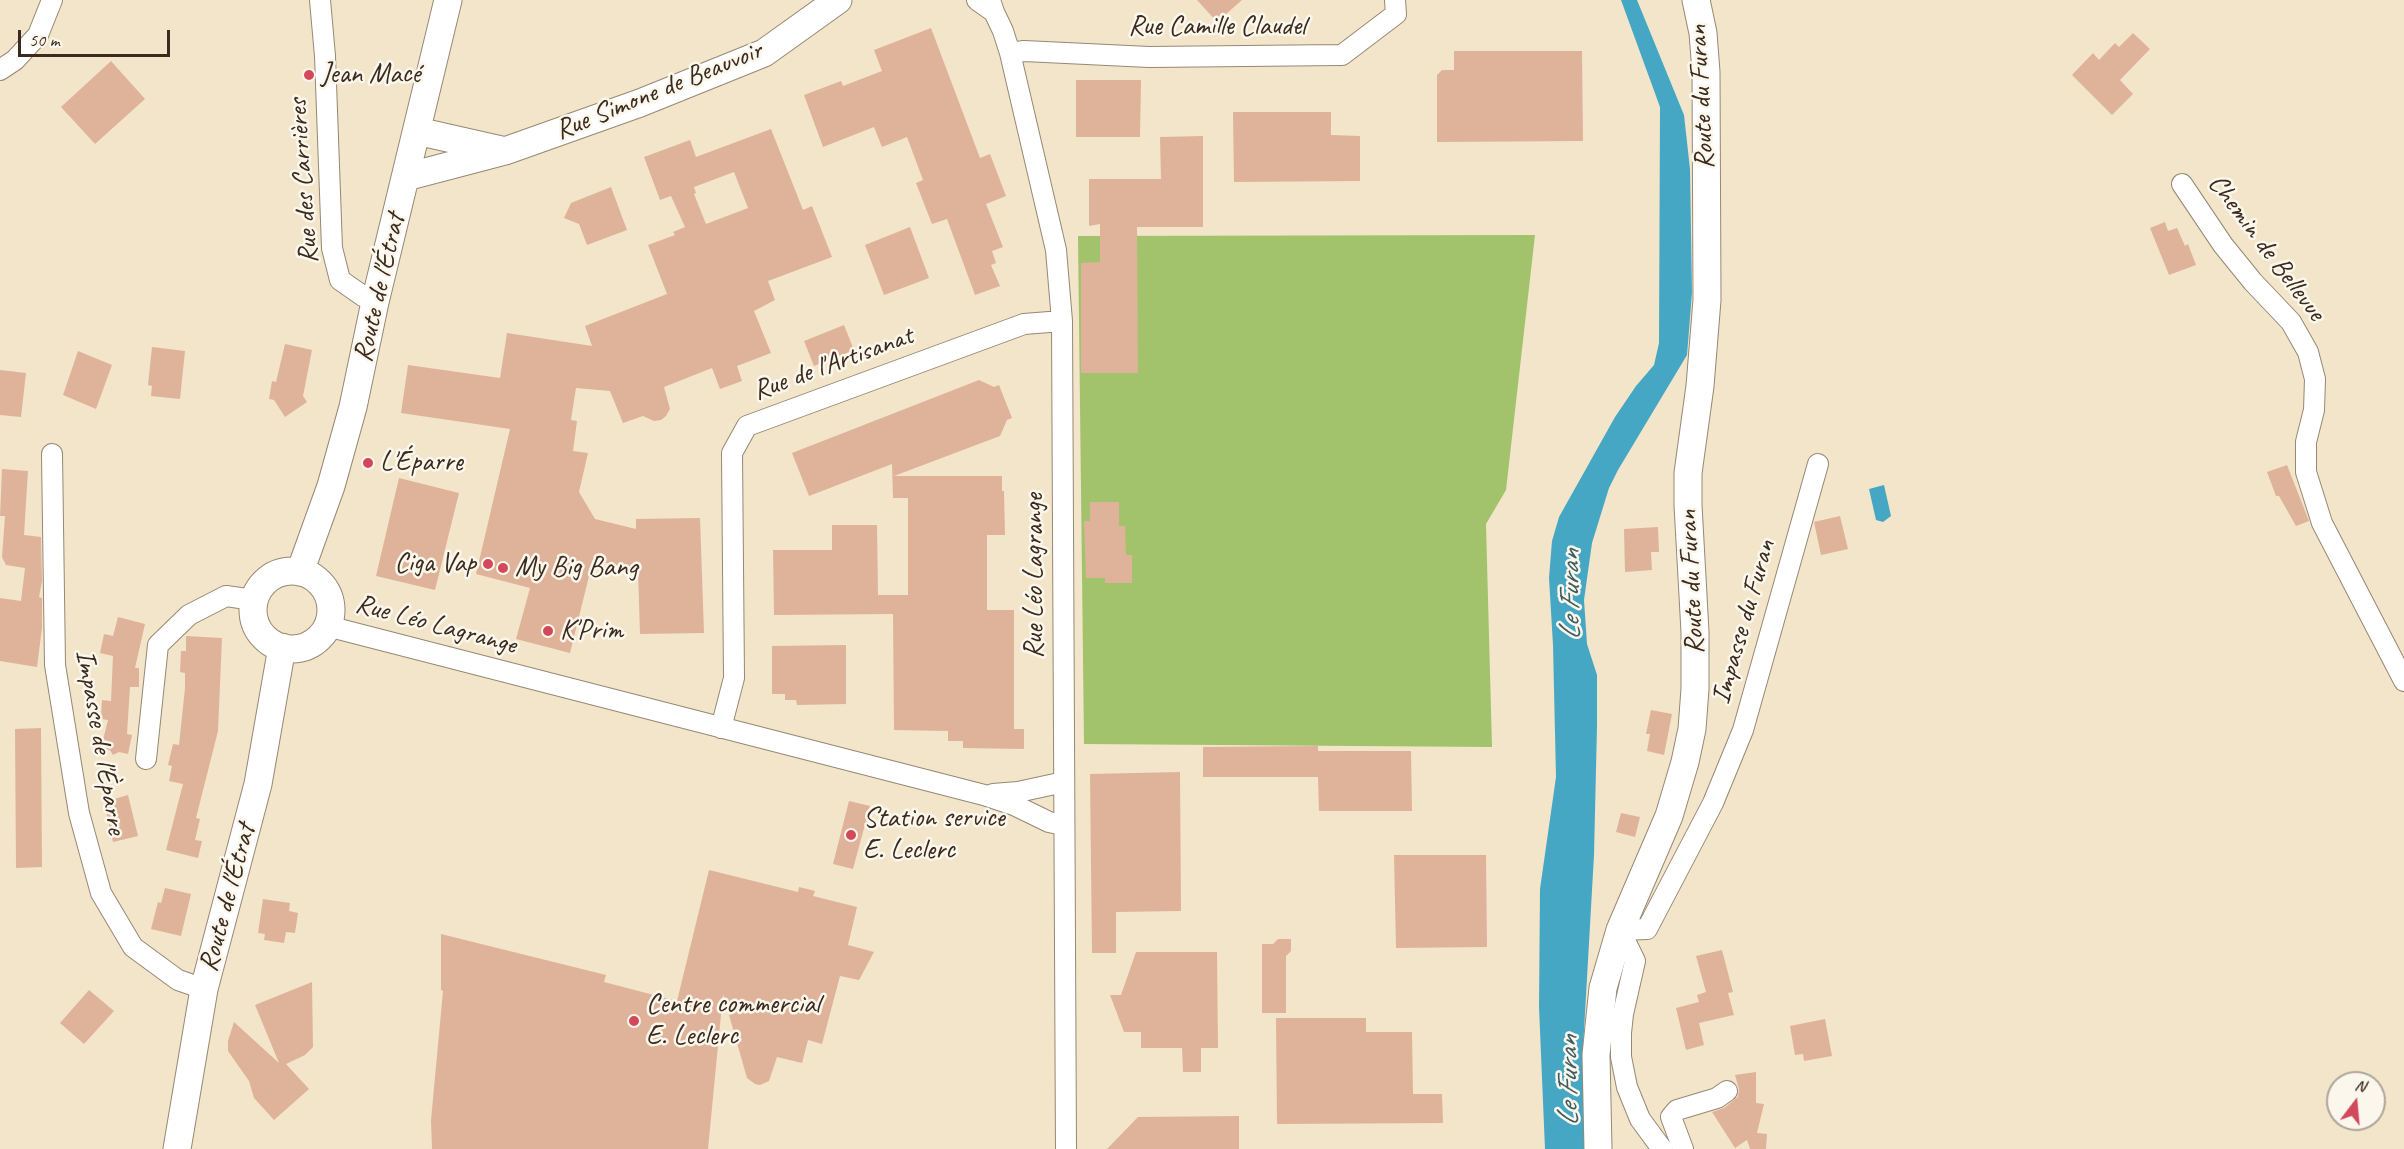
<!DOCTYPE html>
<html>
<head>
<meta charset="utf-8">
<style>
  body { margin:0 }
  #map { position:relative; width:2404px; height:1149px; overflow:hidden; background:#f2e5ca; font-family:Caveat,sans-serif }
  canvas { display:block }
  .north { position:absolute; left:2326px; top:1071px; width:60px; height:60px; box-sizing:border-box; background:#fbf7ec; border:2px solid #aea59a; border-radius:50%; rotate:16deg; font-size:16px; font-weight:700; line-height:24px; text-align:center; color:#3b2a1e }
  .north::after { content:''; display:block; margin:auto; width:21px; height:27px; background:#d1495b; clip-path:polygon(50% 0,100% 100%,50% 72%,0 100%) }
  .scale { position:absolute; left:18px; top:30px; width:152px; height:27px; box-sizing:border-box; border:3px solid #3b2a1e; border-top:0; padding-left:8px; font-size:18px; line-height:21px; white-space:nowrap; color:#3b2a1e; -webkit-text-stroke:4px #fbf7ec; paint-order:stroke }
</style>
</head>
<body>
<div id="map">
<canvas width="2404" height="1149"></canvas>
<div class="north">N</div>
<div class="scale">50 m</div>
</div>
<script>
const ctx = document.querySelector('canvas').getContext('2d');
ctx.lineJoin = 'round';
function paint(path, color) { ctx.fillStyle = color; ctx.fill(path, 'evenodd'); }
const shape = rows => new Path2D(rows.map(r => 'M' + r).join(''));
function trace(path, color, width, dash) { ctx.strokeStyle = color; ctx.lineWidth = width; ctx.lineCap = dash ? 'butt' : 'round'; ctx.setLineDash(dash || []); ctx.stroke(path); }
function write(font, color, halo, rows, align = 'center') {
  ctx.font = font + ' Caveat,sans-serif'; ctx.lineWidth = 5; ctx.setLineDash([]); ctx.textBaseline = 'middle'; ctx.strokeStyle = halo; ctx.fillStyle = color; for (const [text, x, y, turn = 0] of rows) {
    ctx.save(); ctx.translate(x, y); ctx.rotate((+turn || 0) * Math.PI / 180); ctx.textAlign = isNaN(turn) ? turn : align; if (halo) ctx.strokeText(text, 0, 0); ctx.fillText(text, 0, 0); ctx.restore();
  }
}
const green = shape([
  [1535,235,1506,490,1486,524,1492,747,1084,744,1078,236]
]);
const water = shape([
  [1621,0,1637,0,1684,115,1690,169,1692,293,1687,355,1618,470,1609,488,1592,543,1584,600,1587,644,1597,675,1597,726,1594,855,1582,1066,1585,1116,1584,1149,1545,1149,1539,1007,1540,889,1556,777,1553,645,1549,578,1552,541,1559,517,1615,417,1636,386,1654,365,1659,343,1660,107],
  [1884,485,1891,516,1883,522,1876,520,1869,489]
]);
const building = shape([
  [1197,0,1242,0,1217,22],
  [931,28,980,158,990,154,1006,196,986,204,1003,247,992,251,996,263,991,265,1000,286,975,295,947,219,932,224,916,183,923,180,907,137,882,147,874,127,823,147,804,95,841,81,843,86,882,71,874,50],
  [2133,33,2150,49,2120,80,2133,94,2112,115,2072,75,2093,53,2099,60,2115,43,2119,47],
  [1454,51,1582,51,1583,141,1437,142,1437,75,1442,70,1454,70],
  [111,61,145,99,95,144,61,107],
  [1076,80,1141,80,1140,137,1076,137],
  [1233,112,1331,112,1331,135,1360,136,1360,181,1234,182],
  [771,129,803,210,812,206,832,257,768,281,775,300,754,311,771,353,737,366,742,381,720,389,712,368,664,387,670,409,666,416,661,420,654,421,643,416,623,423,610,391,576,388,571,420,577,421,573,451,588,453,579,492,595,519,636,529,636,519,700,518,704,633,640,634,638,570,593,560,570,653,516,639,530,588,476,574,510,429,401,413,408,365,500,378,507,333,592,346,585,326,667,294,648,245,675,235,673,232,685,227,671,196,660,200,644,157,690,140,696,157],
  [734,172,748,208,706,224,694,194,696,193,694,187],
  [1203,136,1203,227,1137,227,1138,373,1081,373,1081,263,1100,262,1100,224,1089,226,1089,179,1161,179,1160,137],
  [611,187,627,230,587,245,579,224,564,218,571,203],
  [2165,222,2168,231,2177,228,2185,246,2188,244,2196,265,2169,275,2150,228],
  [910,227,929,278,884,295,865,245],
  [844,325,854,350,814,366,804,341],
  [285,344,312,350,303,396,307,402,285,417,274,400,269,399,272,381,276,382],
  [152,347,185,351,180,399,151,396,152,386,148,385],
  [78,351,112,365,96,409,63,395],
  [0,370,26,373,21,417,0,415],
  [979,380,994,387,999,385,1012,418,1007,420,1000,436,894,476,1002,476,1002,491,1004,491,1005,535,987,535,987,610,1014,610,1014,729,1024,729,1024,749,963,748,963,741,948,741,948,731,894,730,893,614,774,615,773,550,832,550,832,525,877,525,878,595,908,595,908,498,893,498,892,464,809,496,792,453],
  [2287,465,2309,521,2296,526,2279,496,2276,496,2267,472],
  [2,469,28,471,24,535,41,537,42,581,39,597,42,598,42,628,37,667,0,661,0,598,21,601,25,568,6,565,2,557,5,516,0,516],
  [399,478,459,493,435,590,376,576],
  [1090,502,1119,502,1119,526,1125,526,1126,555,1132,555,1132,583,1105,583,1105,578,1086,578,1084,521,1090,521],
  [1840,516,1848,549,1821,555,1814,522],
  [1658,527,1659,552,1651,552,1652,570,1625,572,1624,529],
  [118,617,145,624,135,668,139,668,139,687,130,687,127,734,132,735,128,754,119,752,113,755,110,750,101,748,108,720,101,719,102,700,111,701,113,656,100,653,104,634,113,636],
  [186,636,222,638,218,731,196,818,200,819,195,840,202,841,198,858,166,850,183,784,169,781,172,766,168,765,173,744,179,745,185,688,185,673,180,672,181,651,186,651],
  [846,645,846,704,797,705,796,700,785,700,785,694,772,694,772,646],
  [1651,710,1672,714,1664,755,1647,751,1650,734,1646,734],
  [41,728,42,867,16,868,15,729],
  [1318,746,1318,751,1411,751,1412,811,1319,811,1318,777,1203,777,1203,747],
  [1180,772,1181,911,1116,912,1116,953,1092,953,1090,774],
  [128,795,138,836,113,842,104,802],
  [849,801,870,806,853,869,833,864],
  [1621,813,1640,817,1635,837,1616,832],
  [1394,855,1486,855,1487,947,1396,948],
  [709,870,798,892,799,887,815,891,813,896,857,907,848,945,874,952,859,980,840,976,822,1044,808,1040,802,1063,777,1057,769,1081,760,1085,755,1084,747,1078,723,994,708,1149,432,1149,431,1120,443,991,441,990,441,934,606,975,604,982,677,1001],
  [165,888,191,894,181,936,151,929,158,902,161,903],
  [263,899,290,903,289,911,298,913,295,933,286,932,284,943,264,940,265,934,258,933],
  [1278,939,1291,939,1291,951,1286,956,1286,1013,1262,1013,1262,944,1273,944],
  [1722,950,1733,992,1728,993,1734,1015,1699,1023,1704,1045,1686,1050,1676,1008,1699,1002,1697,995,1706,992,1696,956],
  [1136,952,1217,952,1218,1048,1201,1048,1201,1072,1183,1072,1182,1048,1141,1048,1141,1032,1124,1032,1110,995,1121,995],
  [312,982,313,1047,305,1055,286,1064,309,1089,274,1120,254,1098,249,1081,228,1051,228,1041,234,1022,279,1063,255,1005],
  [89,990,114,1011,84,1044,60,1023],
  [1276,1018,1366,1018,1366,1032,1412,1032,1413,1094,1442,1094,1443,1123,1277,1124],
  [1825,1019,1832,1056,1804,1061,1803,1054,1795,1055,1790,1026],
  [1756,1072,1756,1103,1764,1104,1757,1133,1767,1134,1766,1149,1750,1149,1747,1140,1735,1148,1712,1112,1724,1108,1738,1097,1739,1089,1735,1075],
  [1239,1116,1239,1149,1107,1149,1138,1117]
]);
const street = shape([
  [320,0,325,56,332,248,340,280,363,296,375,302],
  [977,0,994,12,990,0],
  [994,12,1003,31,1010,53,1056,250,1062,321,1066,1149],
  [1010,53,1024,51,1149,57,1342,55,1396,14,1395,0],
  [0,70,15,60,38,35,52,0],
  [2182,184,2223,245,2253,282,2291,322,2308,352,2315,379,2314,410,2306,442,2306,472,2322,523,2404,681],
  [52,454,55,665,79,813,101,893,133,947,178,980,204,989],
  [327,626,984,795,1014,805,1049,822,1063,825],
  [721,728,734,678,732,453,747,426,1024,324,1062,321],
  [146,759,158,645,189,615,226,596,254,600],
  [993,794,1018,792,1064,782],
  [1662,1149,1640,1119,1627,1087,1621,1057,1621,1033,1623,1014,1635,961,1620,930,1647,929,1713,803,1743,730,1818,464],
  [1683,1149,1671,1117,1677,1110,1717,1098,1727,1091]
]);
const secondary = shape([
  [417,131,501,150],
  [406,177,505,151,640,103,764,53,838,0],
  '253 610a39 39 0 1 1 78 0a39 39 0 1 1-78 0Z',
  [300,572,331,486,353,407,375,302,448,0],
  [177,1149,204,989,258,784,282,647],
  [1598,1149,1596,1055,1603,988,1620,930,1669,816,1685,762,1692,729,1695,689,1695,632,1688,505,1688,473,1700,386,1707,300,1706,72,1703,33,1696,0]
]);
const markers = [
  [309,75,6,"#d1495b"],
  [368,463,6,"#d1495b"],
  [488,564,6,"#d1495b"],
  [503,568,6,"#d1495b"],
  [548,631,6,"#d1495b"],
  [851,835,6,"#d1495b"],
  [634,1021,6,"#d1495b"]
];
const streetNames = [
  ["Rue Camille Claudel",1217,27],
  ["Rue Simone de Beauvoir",659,91,-22],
  ["Route du Furan",1702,97,-93],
  ["Rue des Carrières",304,181,-94],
  ["Chemin de Bellevue",2266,248,53],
  ["Route de l'Étrat",380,288,-77],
  ["Rue de l'Artisanat",833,364,-20],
  ["Rue Léo Lagrange",1035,576,-90],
  ["Route du Furan",1692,582,-93],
  ["Impasse du Furan",1744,622,-74],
  ["Rue Léo Lagrange",436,625,15],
  ["Impasse de l'Èparre",100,742,80],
  ["Route de l'Étrat",228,898,-75]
];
const poiNames = [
  ["Jean Macé",321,75],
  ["L'Éparre",380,463],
  ["Ciga Vap",476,564,"right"],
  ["My Big Bang",515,568],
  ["K'Prim",560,631],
  ["Station service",863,819],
  ["E. Leclerc",863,851],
  ["Centre commercial",646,1005],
  ["E. Leclerc",646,1037]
];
const waterNames = [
  ["Le Furan",1571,595,-90],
  ["Le Furan",1569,1081,-90]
];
paint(green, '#a2c36c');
paint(water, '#46a7c5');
paint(building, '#dfb39a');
trace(street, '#968874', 22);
trace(secondary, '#968874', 29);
trace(street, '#fff', 20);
trace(secondary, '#fff', 27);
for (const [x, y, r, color] of markers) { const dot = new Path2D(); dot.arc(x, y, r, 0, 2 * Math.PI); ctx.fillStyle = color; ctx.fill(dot); trace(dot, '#fbf7ec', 2); }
write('28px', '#3b2a1e', '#fbf7ec', streetNames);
write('28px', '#3b2a1e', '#fbf7ec', poiNames, 'left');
write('italic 30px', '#3f5c61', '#fbf7ec', waterNames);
</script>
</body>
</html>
